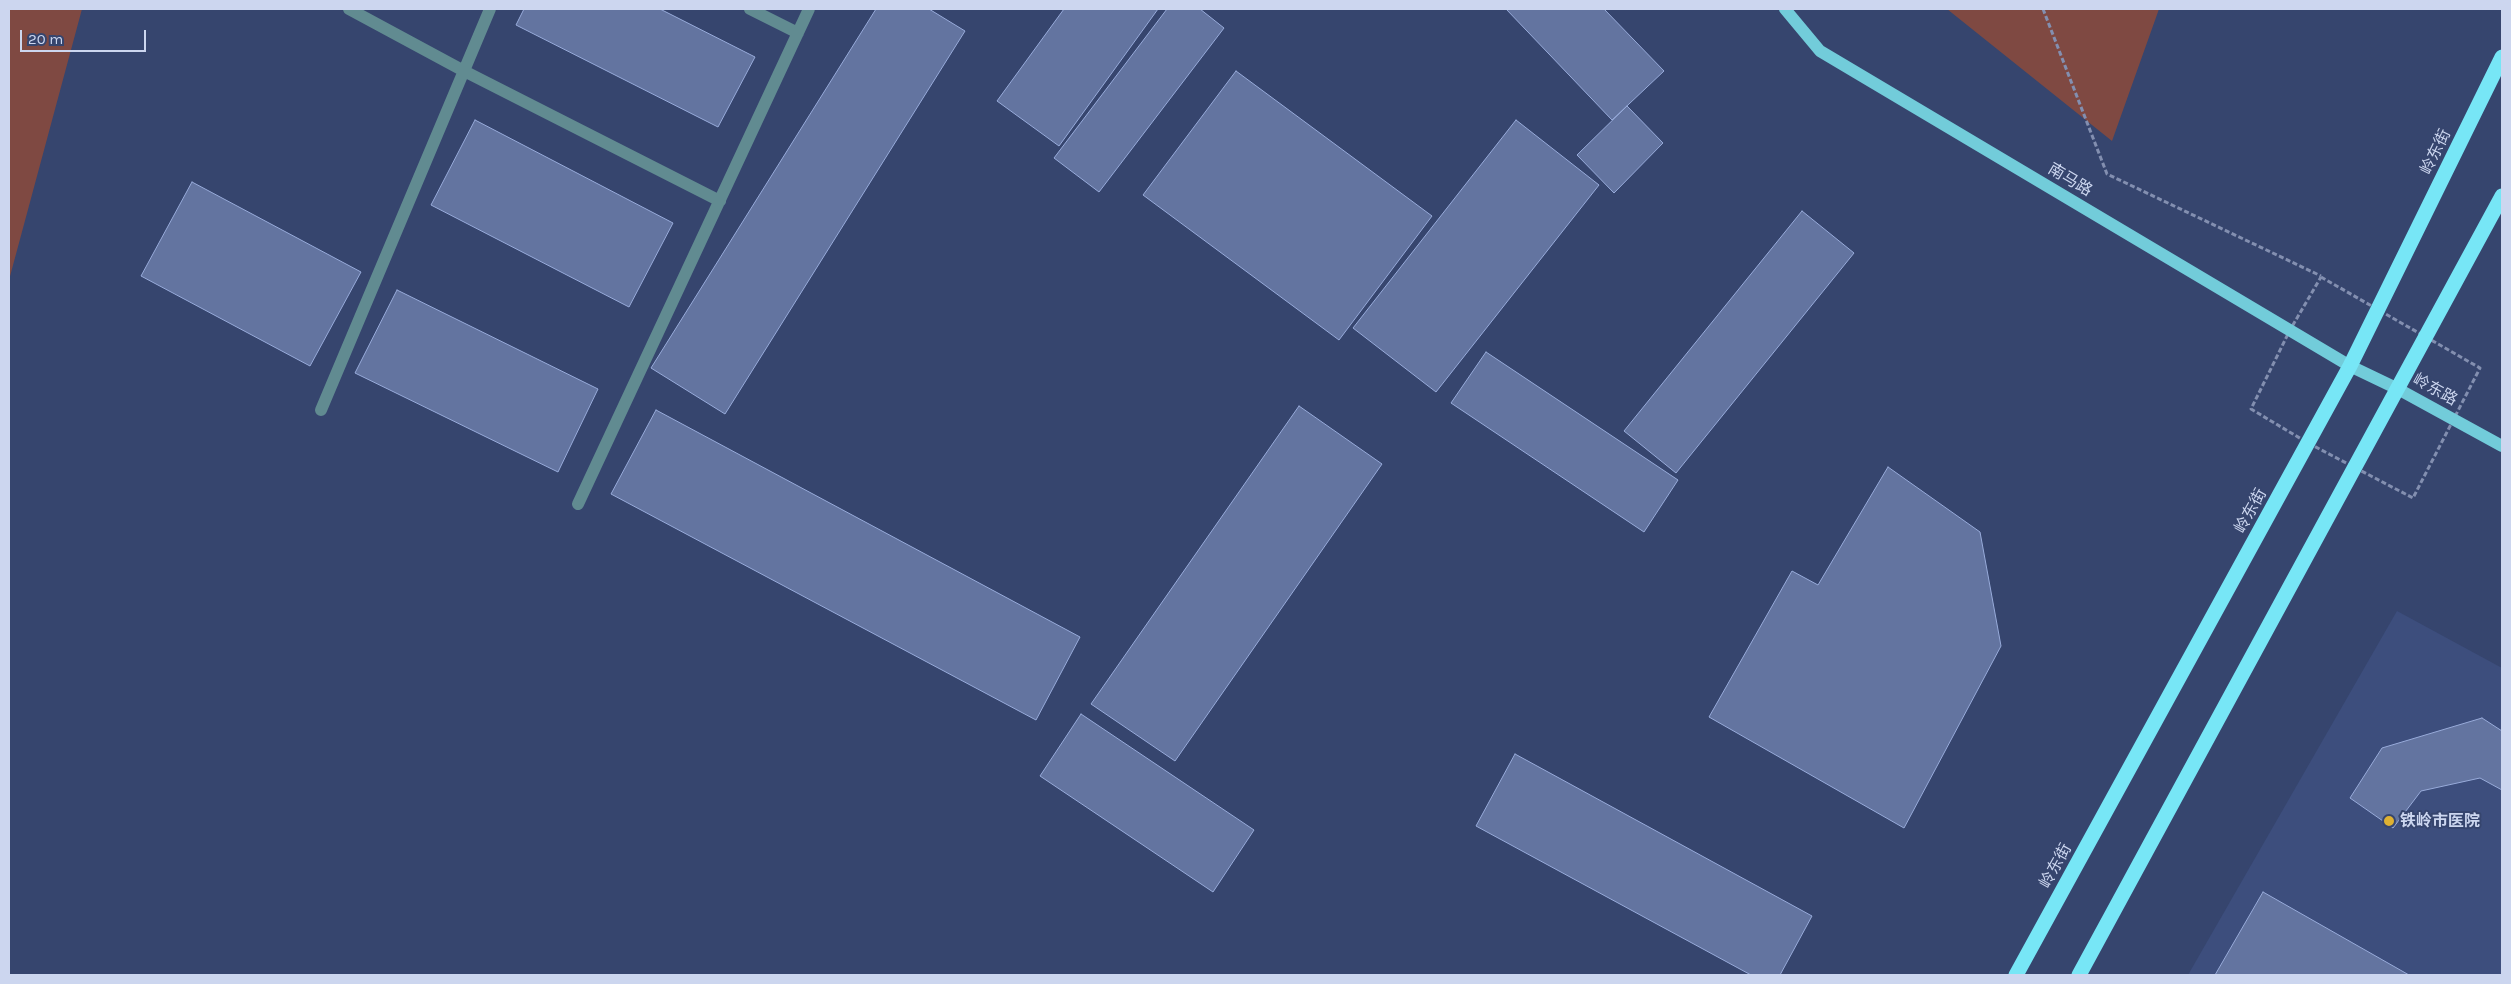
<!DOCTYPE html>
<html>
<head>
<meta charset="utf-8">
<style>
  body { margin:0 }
  #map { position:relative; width:2511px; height:984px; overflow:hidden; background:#36456e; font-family:Karla,sans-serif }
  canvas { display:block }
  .frame { position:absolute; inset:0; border:10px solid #ccd6ef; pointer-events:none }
  .scale { position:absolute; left:20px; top:30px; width:126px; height:22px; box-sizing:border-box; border:2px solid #ccd6ef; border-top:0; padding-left:6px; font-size:15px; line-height:18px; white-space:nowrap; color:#ccd6ef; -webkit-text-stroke:4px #36456e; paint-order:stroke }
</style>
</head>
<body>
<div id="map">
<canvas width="2511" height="984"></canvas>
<div class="frame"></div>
<div class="scale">20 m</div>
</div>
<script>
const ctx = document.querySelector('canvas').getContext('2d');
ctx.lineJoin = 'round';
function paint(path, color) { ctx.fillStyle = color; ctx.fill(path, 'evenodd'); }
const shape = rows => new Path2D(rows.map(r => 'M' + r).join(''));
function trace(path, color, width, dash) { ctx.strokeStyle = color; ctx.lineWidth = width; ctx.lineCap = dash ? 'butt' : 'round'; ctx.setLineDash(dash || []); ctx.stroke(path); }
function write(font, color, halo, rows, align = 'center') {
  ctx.font = font + ' Karla,"Noto Sans SC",sans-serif'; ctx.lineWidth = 4; ctx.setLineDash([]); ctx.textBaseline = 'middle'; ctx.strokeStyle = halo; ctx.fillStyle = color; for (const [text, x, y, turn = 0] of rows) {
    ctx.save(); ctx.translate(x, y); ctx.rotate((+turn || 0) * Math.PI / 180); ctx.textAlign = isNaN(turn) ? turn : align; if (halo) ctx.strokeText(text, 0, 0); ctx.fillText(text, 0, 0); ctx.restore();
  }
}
const built = shape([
  [2397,611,2502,668,2502,975,2188,975]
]);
const green = shape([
  [9,9,82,9,9,280],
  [1947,9,2159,9,2112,141]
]);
const building = shape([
  [524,9,660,9,755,57,718,127,516,25,524,9],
  [876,9,929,9,965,31,725,414,651,368,876,9],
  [1064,9,1158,9,1059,146,997,101,1064,9],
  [1167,9,1200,9,1224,28,1099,192,1054,158,1167,9],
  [1506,9,1604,9,1664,71,1612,120,1506,9],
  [1236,71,1432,216,1339,340,1143,195,1236,71],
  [1627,106,1663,143,1614,193,1577,155,1627,106],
  [475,120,673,223,629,307,431,205,475,120],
  [1516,120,1599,185,1436,392,1353,328,1516,120],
  [192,182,361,272,310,366,141,276,192,182],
  [1802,211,1854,253,1676,473,1624,431,1802,211],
  [397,290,598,389,558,472,355,373,397,290],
  [1486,352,1678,480,1644,532,1451,403,1486,352],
  [1299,406,1382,464,1175,761,1091,704,1299,406],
  [656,410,1080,637,1036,720,611,494,656,410],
  [1888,467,1980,532,2001,646,1904,828,1709,717,1792,571,1818,585,1888,467],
  [1081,714,1254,830,1213,892,1040,776,1081,714],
  [2482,718,2502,731,2502,790,2480,778,2421,791,2393,828,2350,798,2382,748,2482,718],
  [1515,754,1812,916,1780,975,1751,975,1476,826,1515,754],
  [2263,892,2409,975,2215,975,2263,892]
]);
const path = shape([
  [2043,9,2107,174,2321,276],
  [2321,277,2480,368,2413,498,2308,443,2251,409,2290,330,2321,277]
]);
const minor = shape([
  [349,9,464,71,720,201],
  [750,9,798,33],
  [321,410,490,9],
  [578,504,809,9]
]);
const major = shape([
  [1785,9,1820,51,2350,366,2398,389,2502,446]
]);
const highway = shape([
  [2016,975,2350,366,2502,57],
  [2079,975,2502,196]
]);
const markers = [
  [2389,821,6,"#deb133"]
];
const streetNames = [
  ["岭东街",2436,152,-64],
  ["南马路",2070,180,31],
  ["岭东路",2435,390,29],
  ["岭东街",2251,511,-61],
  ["岭东街",2056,866,-61]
];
const poiNames = [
  ["铁岭市医院",2400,821]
];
paint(built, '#3d4e7d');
paint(green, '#7f4942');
paint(building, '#6374a0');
trace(building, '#98abda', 1);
trace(path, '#838fb0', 3, [5, 2.5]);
trace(minor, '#618b91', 12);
trace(major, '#72ccda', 12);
trace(highway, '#77e6f6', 15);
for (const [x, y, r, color] of markers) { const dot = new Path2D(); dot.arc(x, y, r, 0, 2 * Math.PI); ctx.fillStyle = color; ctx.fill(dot); trace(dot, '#36456e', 2); }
write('16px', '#ccd6ef', '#36456e', streetNames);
write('bold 16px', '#ccd6ef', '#36456e', poiNames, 'left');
</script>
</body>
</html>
